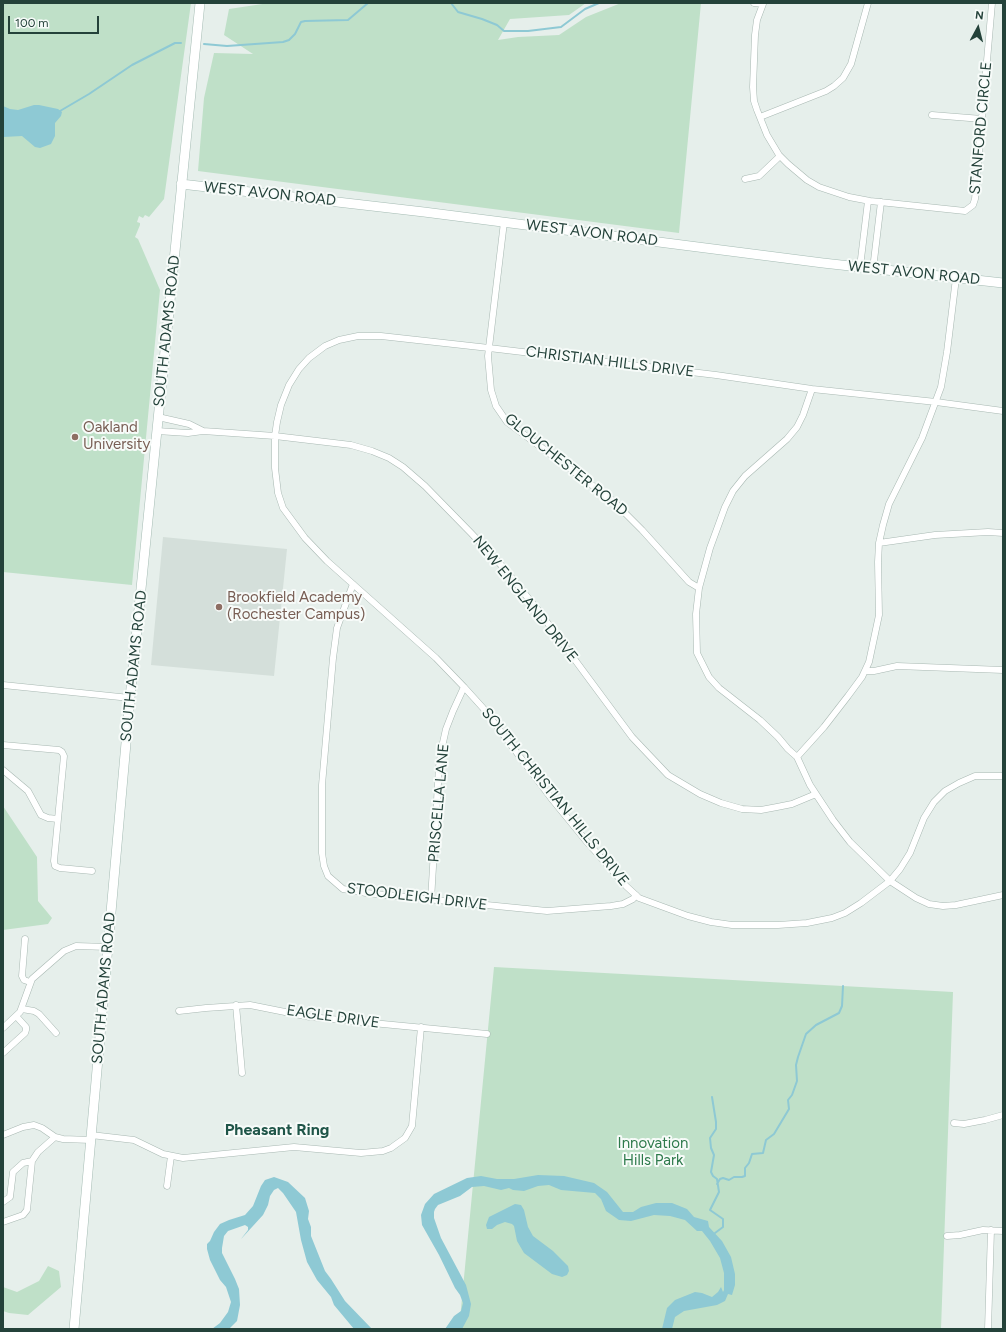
<!DOCTYPE html>
<html>
<head>
<meta charset="utf-8">
<style>
  body { margin:0 }
  #map { position:relative; width:1006px; height:1332px; overflow:hidden; background:#e6efeb; font-family:Figtree,sans-serif }
  canvas { display:block }
  .frame { position:absolute; inset:0; border:4px solid #24423a; pointer-events:none }
  .north { position:absolute; left:958px; top:8px; width:40px; height:40px; -webkit-text-stroke:3px #f7fbf9; paint-order:stroke; rotate:7deg; font-size:11px; font-weight:700; line-height:16px; text-align:center; color:#24423a }
  .north::after { content:''; display:block; margin:auto; width:14px; height:18px; background:#24423a; clip-path:polygon(50% 0,100% 100%,50% 72%,0 100%) }
  .scale { position:absolute; left:8px; top:16px; width:91px; height:18px; box-sizing:border-box; border:2px solid #24423a; border-top:0; padding-left:5px; font-size:12px; line-height:14px; white-space:nowrap; color:#24423a; -webkit-text-stroke:3px #f7fbf9; paint-order:stroke }
</style>
</head>
<body>
<div id="map">
<canvas width="1006" height="1332"></canvas>
<div class="frame"></div>
<div class="north">N</div>
<div class="scale">100 m</div>
</div>
<script>
const ctx = document.querySelector('canvas').getContext('2d');
ctx.lineJoin = 'round';
function paint(path, color) { ctx.fillStyle = color; ctx.fill(path, 'evenodd'); }
const shape = rows => new Path2D(rows.map(r => 'M' + r).join(''));
function trace(path, color, width, dash) { ctx.strokeStyle = color; ctx.lineWidth = width; ctx.lineCap = dash ? 'butt' : 'round'; ctx.setLineDash(dash || []); ctx.stroke(path); }
function write(font, color, halo, rows, align = 'center') {
  ctx.font = font + ' Figtree,sans-serif'; ctx.lineWidth = 4; ctx.setLineDash([]); ctx.textBaseline = 'middle'; ctx.strokeStyle = halo; ctx.fillStyle = color; for (const [text, x, y, turn = 0] of rows) {
    ctx.save(); ctx.translate(x, y); ctx.rotate((+turn || 0) * Math.PI / 180); ctx.textAlign = isNaN(turn) ? turn : align; if (halo) ctx.strokeText(text, 0, 0); ctx.fillText(text, 0, 0); ctx.restore();
  }
}
const built = shape([
  [163,537,287,549,274,676,151,665]
]);
const green = shape([
  [3,3,191,3,164,199,149,217,145,215,143,218,139,216,137,222,140,223,140,225,135,237,138,239,160,290,132,585,3,572],
  [269,3,586,3,569,15,510,19,498,40,518,37,559,35,586,17,621,3,701,3,679,233,198,171,204,98,214,53,253,54,224,35,229,9],
  [3,806,37,857,38,901,52,918,48,924,3,930],
  [494,967,953,992,941,1329,459,1329],
  [48,1266,59,1271,61,1287,28,1315,9,1313,3,1311,3,1287,17,1292,39,1281]
]);
const water = shape([
  [34,105,39,105,58,109,62,112,61,116,55,123,55,136,51,144,40,148,35,147,22,136,3,137,3,106,10,109,18,110],
  [538,1175,564,1176,594,1183,607,1192,623,1212,633,1212,641,1207,656,1203,672,1203,687,1209,694,1217,708,1221,709,1227,722,1241,731,1257,735,1274,735,1285,732,1295,728,1294,725,1301,717,1305,684,1311,675,1317,672,1329,662,1329,667,1308,675,1300,695,1292,702,1293,712,1297,718,1292,721,1287,723,1292,724,1290,724,1273,720,1258,710,1241,702,1231,697,1231,685,1220,670,1216,654,1215,631,1221,619,1220,606,1211,601,1199,595,1193,561,1190,549,1185,538,1186,524,1191,513,1190,509,1188,501,1190,484,1186,472,1187,460,1196,438,1205,435,1209,434,1212,434,1218,441,1238,466,1285,471,1304,469,1316,462,1329,445,1329,454,1316,461,1311,463,1303,460,1295,455,1288,439,1255,422,1225,421,1215,425,1204,434,1194,467,1178,481,1176,497,1179,514,1179],
  [274,1177,288,1182,305,1198,309,1211,308,1219,311,1227,311,1236,325,1271,331,1279,345,1301,372,1329,354,1329,334,1305,331,1297,317,1280,307,1262,301,1240,296,1212,283,1193,278,1188,274,1190,270,1196,268,1205,263,1215,242,1238,241,1239,248,1230,248,1227,245,1225,228,1231,224,1236,222,1248,222,1253,235,1279,239,1289,240,1305,237,1321,229,1329,212,1329,220,1323,228,1312,231,1302,226,1287,220,1280,210,1260,207,1249,207,1244,210,1241,214,1232,220,1224,229,1220,245,1215,253,1206,261,1186,265,1180],
  [515,1204,521,1205,524,1210,528,1227,533,1236,553,1251,568,1266,569,1271,567,1275,562,1277,552,1274,524,1253,517,1241,514,1226,512,1224,505,1222,497,1225,492,1229,487,1229,486,1225,489,1217]
]);
const stream = shape([
  [451,3,458,12,482,19,497,25,504,31,528,31,561,27,585,9,599,3],
  [204,44,227,46,283,42,289,40,295,34,301,22,305,21,348,20,368,3],
  [60,111,89,94,132,65,175,43,181,43],
  [712,1097,716,1122,716,1129,710,1138,711,1148,714,1155,711,1172,713,1176,717,1179,719,1192,710,1210,723,1219,723,1227,715,1233],
  [717,1184,720,1179,723,1178,729,1180,734,1177,742,1177,745,1176,745,1168,749,1163,752,1154,763,1153,766,1140,774,1134,789,1109,788,1100,792,1095,797,1081,796,1065,798,1057,806,1034,816,1025,839,1013,842,1006,843,986]
]);
const street = shape([
  [754,3,763,4,757,20,755,35,753,87,754,101,757,110,767,135,779,155,788,164,807,180,819,187,849,197,870,201,965,211,973,205,975,199,992,3],
  [932,115,982,119],
  [760,117,826,91,834,86,843,78,851,64,868,3],
  [745,179,759,176,780,156],
  [504,222,488,356,491,390,496,406,507,422,612,500,642,530,689,582,699,588],
  [860,267,868,201],
  [873,269,881,202],
  [812,389,803,415,797,427,787,439,745,476,733,491,725,507,710,548,699,588,696,614,697,653,709,677,719,688,760,720,778,737,788,749,797,757,810,785,833,820,850,842,890,881,916,898,929,904,943,906,956,905,1003,895],
  [1003,411,936,402,812,389,716,375,489,348,381,336,358,336,339,340,325,346,309,358,299,369,289,385,281,405,277,422,275,436,275,468,278,493,283,508,305,538,327,561,436,658,464,687,483,708,551,798,587,842,626,886,639,898,688,916,711,922,732,925,778,925,807,923,832,918,845,913,861,903,890,881,900,869,910,853,924,818,934,802,945,791,959,783,975,776,1003,776],
  [158,417,189,424,203,431],
  [157,431,188,433,203,431,275,436,351,445,372,451,389,458,403,467,425,486,471,533,501,565,538,610,632,737,668,775,700,794,721,803,742,809,761,810,777,807,792,804,816,794],
  [879,543,935,535,988,532,1003,533],
  [353,584,337,628,333,658,322,785,322,853,324,866,328,876,343,889,366,893,547,911,611,906,623,904,633,899,636,895],
  [865,671,874,671,897,666,1003,670],
  [3,685,130,698],
  [3,745,59,750,62,752,64,756,54,861,55,866,60,868,92,871],
  [797,757,824,727,848,696,862,677,869,662,879,615,878,562,879,543,883,525,889,504,922,438,941,387,947,352,956,278],
  [3,770,28,791,41,815,48,818,58,819],
  [431,900,439,767,442,747,446,729,453,711,464,687],
  [25,939,22,976,24,980,30,982],
  [236,1005,242,1073],
  [22,1009,34,1011,39,1014,56,1033],
  [179,1011,206,1008,250,1005,310,1017,341,1020,487,1034],
  [3,1028,20,1012,32,979,64,951,76,946,108,947],
  [3,1053,25,1033,26,1030,26,1027,16,1016],
  [954,1123,964,1124,985,1120,1003,1115],
  [3,1135,23,1127,34,1125,42,1128,55,1137,63,1139,91,1140],
  [91,1135,134,1140,163,1154,183,1158,294,1147,361,1153,383,1151,391,1148,405,1138,412,1126,421,1027],
  [167,1186,171,1156],
  [3,1202,10,1197,13,1172,23,1163,32,1161],
  [3,1222,23,1215,27,1210,32,1161,38,1152,55,1137],
  [947,1236,960,1235,983,1230,1003,1231],
  [988,1329,991,1230]
]);
const secondary = shape([
  [181,184,424,212,823,263,1003,283],
  [74,1329,130,698,200,3]
]);
const markers = [
  [75,437,4,"#8d6e63"],
  [219,607,4,"#8d6e63"]
];
const streetNames = [
  ["STANFORD CIRCLE",981,128,-85],
  ["WEST AVON ROAD",270,194,6],
  ["WEST AVON ROAD",592,233,7],
  ["WEST AVON ROAD",914,273,6],
  ["SOUTH ADAMS ROAD",167,331,-84],
  ["CHRISTIAN HILLS DRIVE",610,362,7],
  ["GLOUCHESTER ROAD",566,465,39],
  ["NEW ENGLAND DRIVE",525,599,51],
  ["SOUTH ADAMS ROAD",134,666,-84],
  ["SOUTH CHRISTIAN HILLS DRIVE",555,797,51],
  ["PRISCELLA LANE",439,803,-85],
  ["STOODLEIGH DRIVE",417,897,7],
  ["SOUTH ADAMS ROAD",104,988,-85],
  ["EAGLE DRIVE",333,1017,8]
];
const educationNames = [
  ["Oakland",83,428],
  ["University",83,445],
  ["Brookfield Academy",227,598],
  ["(Rochester Campus)",227,615]
];
const parkNames = [
  ["Innovation",653,1144],
  ["Hills Park",653,1161]
];
const neighbourhoodNames = [
  ["Pheasant Ring",277,1130]
];
paint(built, '#d4dfda');
paint(green, '#bfe0c8');
paint(water, '#8ec9d4');
trace(stream, '#8ec9d4', 2);
trace(street, '#a8b8b2', 7);
trace(secondary, '#a4bbb3', 10);
trace(street, '#fff', 6);
trace(secondary, '#fff', 9);
for (const [x, y, r, color] of markers) { const dot = new Path2D(); dot.arc(x, y, r, 0, 2 * Math.PI); ctx.fillStyle = color; ctx.fill(dot); trace(dot, '#f7fbf9', 1.5); }
write('15px', '#24423a', '#f7fbf9', streetNames);
write('15px', '#785e54', '#f7fbf9', educationNames, 'left');
write('15px', '#2d7a4b', '#f7fbf9', parkNames);
write('bold 16px', '#1f5548', '#f7fbf9', neighbourhoodNames);
</script>
</body>
</html>
